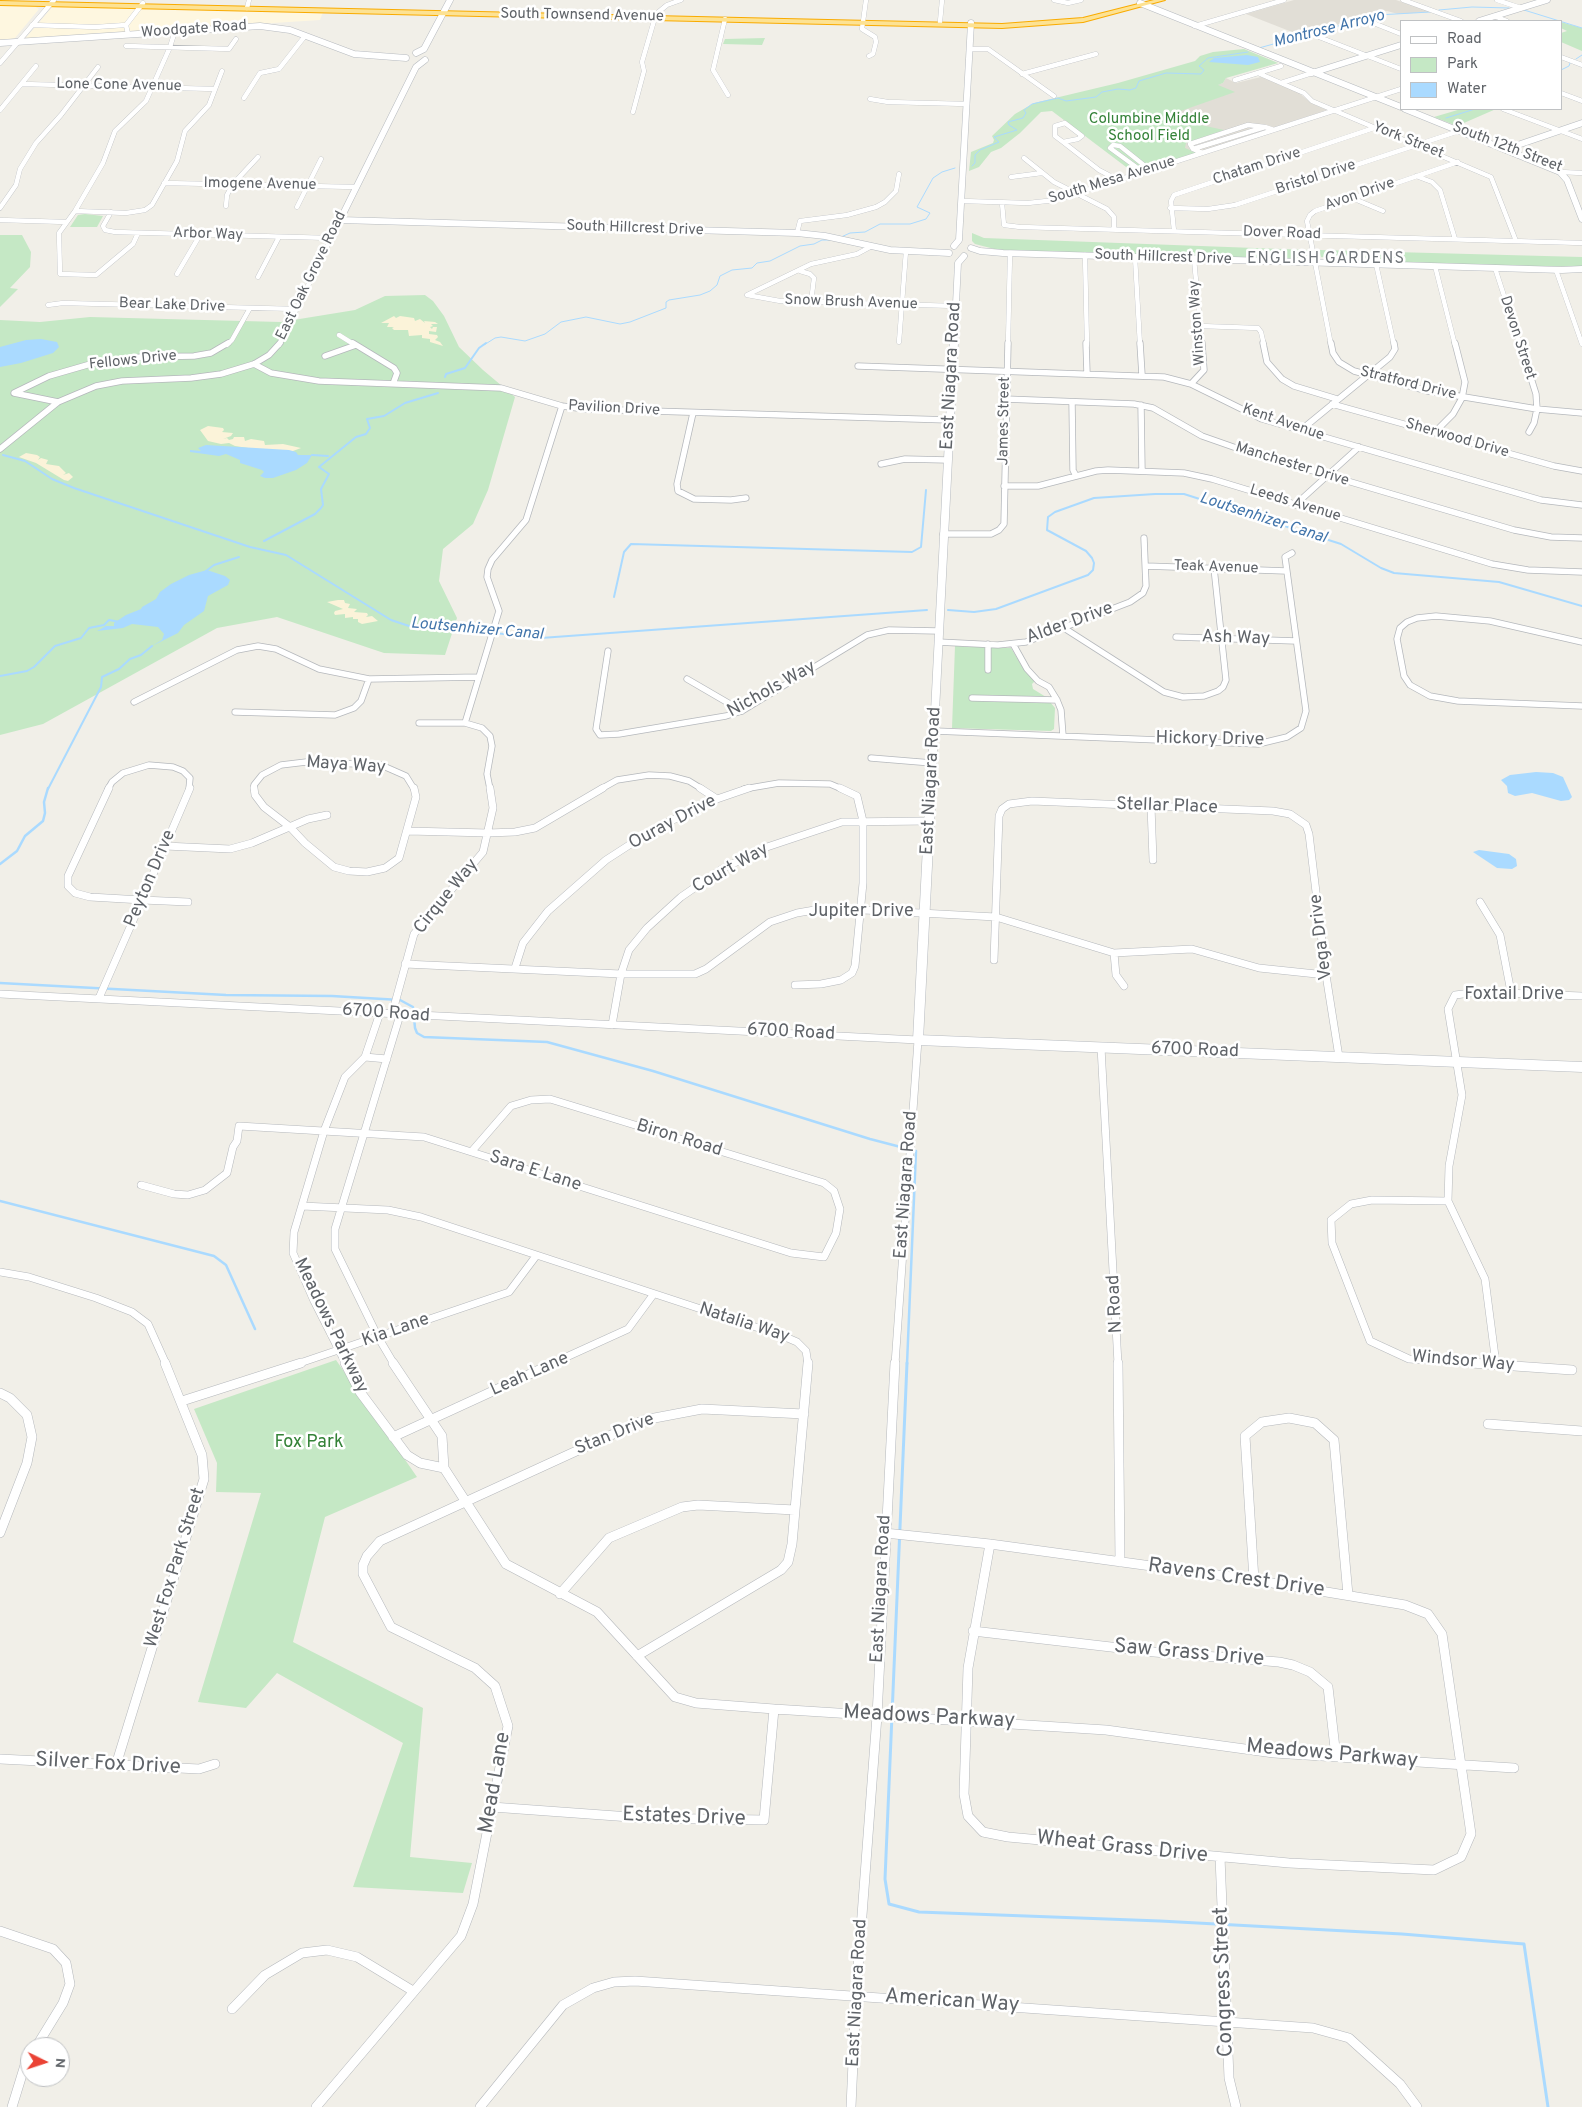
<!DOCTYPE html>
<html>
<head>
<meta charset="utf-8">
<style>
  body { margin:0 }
  #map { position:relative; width:1582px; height:2107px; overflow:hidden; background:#f1efe8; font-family:Overpass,sans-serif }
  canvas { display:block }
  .legend { position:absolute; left:1400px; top:20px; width:162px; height:90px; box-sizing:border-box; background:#fff; border:1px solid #bfc1c3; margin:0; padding:6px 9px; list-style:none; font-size:15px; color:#5f6368 }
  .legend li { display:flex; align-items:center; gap:10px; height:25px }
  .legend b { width:25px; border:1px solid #bfc1c3 }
  .north { position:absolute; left:20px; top:2037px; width:50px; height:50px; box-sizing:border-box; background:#fff; border:1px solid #bfc1c3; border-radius:50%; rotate:94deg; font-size:14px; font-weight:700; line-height:20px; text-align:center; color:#5f6368 }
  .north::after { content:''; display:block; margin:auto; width:18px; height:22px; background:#ea4335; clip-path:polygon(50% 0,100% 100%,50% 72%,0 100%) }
</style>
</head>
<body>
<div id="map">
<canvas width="1582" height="2107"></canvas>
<ul class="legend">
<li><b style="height:6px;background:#fff"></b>Road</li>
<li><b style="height:14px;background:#c5e8c5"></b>Park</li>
<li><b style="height:14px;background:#aadaff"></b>Water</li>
</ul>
<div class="north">N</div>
</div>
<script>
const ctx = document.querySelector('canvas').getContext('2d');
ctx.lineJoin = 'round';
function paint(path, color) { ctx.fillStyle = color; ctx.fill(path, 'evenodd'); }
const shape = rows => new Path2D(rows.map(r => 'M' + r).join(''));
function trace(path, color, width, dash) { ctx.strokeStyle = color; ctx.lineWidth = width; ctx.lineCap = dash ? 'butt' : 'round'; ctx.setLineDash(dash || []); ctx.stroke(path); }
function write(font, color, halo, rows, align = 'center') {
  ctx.font = font + ' Overpass,sans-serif'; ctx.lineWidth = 5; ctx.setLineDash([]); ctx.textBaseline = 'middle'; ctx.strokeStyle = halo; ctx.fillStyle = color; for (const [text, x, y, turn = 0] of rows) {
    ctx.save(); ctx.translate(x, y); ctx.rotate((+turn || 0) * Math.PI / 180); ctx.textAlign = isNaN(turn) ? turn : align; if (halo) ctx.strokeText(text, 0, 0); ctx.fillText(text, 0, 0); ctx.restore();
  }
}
const commercial = shape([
  [54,5,323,12,320,20,25,39],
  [0,6,34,6,39,9,15,38,0,41]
]);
const education = shape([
  [1294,0,1396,0,1431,12,1398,14,1387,11,1304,34,1296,31,1292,32,1246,14],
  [1261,77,1299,93,1311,103,1327,110,1153,167,1163,102,1223,83,1226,78,1236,83]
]);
const green = shape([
  [1561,22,1582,28,1582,51,1561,42,1561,33,1567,31,1561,28],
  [765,38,762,45,723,44,725,39],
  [1244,49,1278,63,1226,78,1223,83,1218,85,1235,92,1175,113,1201,125,1224,130,1186,143,1185,148,1197,153,1134,173,1052,111,1041,112,1020,133,1001,148,991,152,979,167,969,171,971,152,993,143,994,140,992,136,1015,114,1034,103,1118,83,1195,61,1200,56,1213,52],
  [1461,109,1496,109,1457,126,1434,117],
  [85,214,103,216,97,227,70,227,78,215],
  [972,233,984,238,1309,250,1310,258,1307,260,1002,251,975,244,972,241],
  [0,235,22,235,31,252,30,267,10,288,18,289,0,307],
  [1319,250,1582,257,1582,266,1541,267,1384,262,1381,260,1321,257],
  [425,295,433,301,444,316,459,347,483,370,515,397,488,490,473,524,443,549,439,581,457,618,445,655,384,653,277,617,217,628,43,724,0,735,0,320,40,322,90,317,281,322,355,310,385,296],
  [955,646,1011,648,1023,668,1036,680,1032,684,1033,689,1046,697,1055,708,1054,729,1051,731,952,728],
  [336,1360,417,1477,325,1517,293,1642,423,1708,410,1857,472,1863,463,1893,353,1887,403,1743,277,1673,246,1708,198,1702,261,1493,216,1492,217,1463,194,1409]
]);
const sand = shape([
  [394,316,396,318,400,316,414,318,415,321,420,319,425,323,424,321,435,322,438,324,431,324,433,326,430,327,432,329,433,327,437,327,436,332,429,331,429,334,437,335,438,337,435,340,440,342,443,346,430,342,430,339,422,338,422,335,409,336,408,330,394,330,392,328,394,327,387,327,389,323,381,323],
  [208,426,223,428,224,430,222,432,233,433,231,436,223,439,227,438,229,440,233,439,234,437,244,437,245,441,251,439,264,441,265,445,283,444,301,448,293,451,268,451,235,446,229,443,221,444,208,441,200,430],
  [26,453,37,455,40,457,38,460,41,458,48,460,46,464,59,466,66,473,63,475,69,473,73,477,68,481,64,480,36,463,19,457],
  [338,600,344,600,345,603,350,604,348,608,357,609,354,612,367,613,368,615,366,617,372,616,378,621,362,624,358,622,358,619,353,619,353,617,345,618,345,614,335,615,334,613,335,611,343,609,327,602]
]);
const water = shape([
  [1247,55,1258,57,1260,62,1248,65,1209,62,1214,58],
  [41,339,57,342,59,347,53,353,21,363,0,367,0,347,26,340],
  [206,445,289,450,296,452,298,455,312,455,307,463,296,470,273,478,265,478,260,476,264,472,262,470,240,463,240,460,226,454,219,456,190,452,190,450,201,451,198,448],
  [207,570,225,576,230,580,228,585,208,596,204,611,184,625,178,633,152,646,162,640,164,634,158,627,132,624,123,628,97,631,106,626,114,626,114,623,126,615,141,609,142,607,156,599,160,592,171,584,189,575],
  [1536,772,1553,773,1563,777,1572,797,1569,800,1561,801,1532,793,1515,796,1508,793,1507,786,1501,780,1510,775],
  [1479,850,1509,854,1516,859,1517,866,1512,869,1497,868,1473,852]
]);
const streamFar3 = shape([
  [1439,10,1472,7,1509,8],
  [1524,10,1582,28],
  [1259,48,1378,15,1430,12],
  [1576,59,1582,55],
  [1561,70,1569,66,1570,63],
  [1446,118,1475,109],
  [972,166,975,163,975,155,980,150,999,142,994,137,1017,130,1009,125,1008,122,1023,118,1026,113,1024,110,1032,104,1058,98,1066,101,1096,97,1102,92,1118,89,1130,90,1136,88,1139,81,1166,73,1201,74,1204,70,1199,66,1208,58,1248,52],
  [839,238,850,233,865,232,880,224,910,224,926,219,930,213,917,207,933,178,942,172,955,168],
  [484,345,495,338,501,337,525,341,545,334,561,322,586,317,620,324,630,322,666,308,666,302,669,300,700,295,710,291,717,285,720,276,732,270,752,268,757,263,770,261,800,246,814,244,822,240,832,240]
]);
const streamFar2 = shape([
  [445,377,446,374,465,368,479,348,486,343],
  [3,455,25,461,52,479,74,488,250,547,286,555,391,620,412,627,439,627,541,638,927,610],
  [312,455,328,456],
  [264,541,315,514,321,508,323,505,321,489,329,474,319,467,356,437,366,434,370,428,367,419,384,416,405,403,438,393],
  [206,571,214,565,239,557],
  [614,597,624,552,631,544,912,552,921,547,926,490],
  [948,610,974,612,996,609,1088,575,1093,570,1094,563,1092,558,1086,551,1047,530,1048,517,1055,512,1094,498,1155,494,1184,494,1341,544,1381,568,1394,573,1499,582,1582,606],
  [0,676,27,671,34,667,55,646,81,638,89,628,104,625,109,620,120,622],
  [48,789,101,687,102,677,119,669,130,659,141,655,152,646]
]);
const streamFar1 = shape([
  [0,864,17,851,25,836,43,821,45,813,44,802,48,788],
  [0,983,226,995,332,996,400,1000,413,1007,415,1028,417,1033,424,1037,547,1042,653,1071,870,1139,916,1151,907,1364],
  [0,1201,214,1256,226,1265,255,1329]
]);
const stream = shape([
  [907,1363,885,1879,889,1904,919,1912,1160,1921,1402,1934,1524,1944,1548,2107]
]);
const streetFar3 = shape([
  [866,0,862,29,875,37,876,42,873,54,869,56],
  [1054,0,1068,3,1081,0],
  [1403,0,1461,21],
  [1497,0,1521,8],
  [247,8,249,0],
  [1494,16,1507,21],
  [725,19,713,70,728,95],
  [940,22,942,0],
  [1376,24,1401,34],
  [32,25,95,27,126,25],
  [1195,26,1284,0],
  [128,34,126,25,143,3],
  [1319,37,1401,69],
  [126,46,229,49,236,39],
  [970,49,988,49,1054,96],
  [1561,57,1582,65],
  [0,63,54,0],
  [1281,66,1258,73,1304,93,1312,101,1491,177,1516,241],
  [1022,74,1096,54],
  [1235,80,1258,73],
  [1281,83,1312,73],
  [22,84,215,89],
  [1561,93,1582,101],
  [244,98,260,73,279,69,305,36],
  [870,99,888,102,967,104],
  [1503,109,1582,139],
  [0,110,36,66],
  [633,112,644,71,642,62,656,14,667,5,681,0],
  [1065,123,1082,136,1078,139,1063,142,1055,136,1055,126,1065,123],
  [1063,142,1099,170,1118,180],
  [1193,149,1190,144,1248,125,1265,127],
  [1202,153,1193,149,1265,127,1274,130],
  [1024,158,1054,182,1107,209,1114,217,1114,229],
  [1143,172,1110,148,1113,145,1120,146,1150,170],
  [1560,172,1582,173],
  [1416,176,1432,182,1440,190,1455,239],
  [1011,177,1042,173],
  [164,183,356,187],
  [1352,198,1383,211],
  [962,201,1028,203,1056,200,1401,89],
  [1002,203,1004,225,1020,227,1582,243],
  [226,206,227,195,233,184,258,157],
  [297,207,321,159],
  [0,208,16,185,20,169,36,143,61,115,98,67],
  [1170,208,1208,209,1235,205,1459,131],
  [75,211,126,213,145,210,152,205,177,161,185,131,209,105,222,71],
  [111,212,103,226,105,230,115,232,330,238],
  [0,220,66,222],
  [1174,231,1171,201,1174,195,1374,128],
  [138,233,133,244,96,275,60,274,59,233,75,211,103,163,115,131,146,101,170,47,175,31],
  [797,233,800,221,847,215,876,207,885,202,896,191,899,174],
  [1085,255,1087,345],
  [1135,257,1140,345],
  [1194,259,1202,345],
  [1376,264,1394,345],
  [1435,266,1455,345],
  [1495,268,1520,345],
  [1556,270,1582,344],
  [800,271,810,274,814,278,811,302],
  [177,274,200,235],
  [258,277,279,237],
  [747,295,780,301,956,306],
  [747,295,811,264,857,254,870,247],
  [48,305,63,303,297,309],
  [1200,326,1258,328,1261,332,1264,345],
  [339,335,355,345],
  [899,342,906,251],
  [227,345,232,340,250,308],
  [279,345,340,220],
  [1008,345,1010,253],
  [1331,345,1307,221,1310,215,1315,211,1458,162]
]);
const streetFar2 = shape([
  [353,343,394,368,397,373,393,384],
  [1086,343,1087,373],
  [1140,343,1142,375],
  [1263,343,1267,362,1282,379,1294,386,1337,399],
  [1331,343,1333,353,1339,362,1354,371,1428,391,1537,409,1582,413],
  [1520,343,1536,394,1537,409,1534,423,1529,432],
  [325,356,356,345],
  [254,364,271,373,319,381,501,388,562,406,585,409,949,420],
  [858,366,1164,377,1191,384,1262,419,1541,500,1582,505],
  [1191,384,1204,370,1202,343],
  [1005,399,1134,404,1153,408,1202,436,1242,450,1514,530,1551,537,1582,538],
  [58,402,14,393,49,376,94,363,141,357,194,356,211,353,228,343],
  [1072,402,1073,470,1076,476],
  [1332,404,1554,466,1582,471],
  [1141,405,1142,471],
  [693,413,677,484,678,491,694,499,731,500,746,498],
  [1301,430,1390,357,1395,349,1394,343],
  [1435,432,1453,414,1462,398,1465,382,1455,343],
  [0,449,58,402,96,386,122,381,191,378,221,374,254,364,269,355,280,343],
  [881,464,905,459,947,460],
  [1004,486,1038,486,1096,471,1108,470,1184,473,1212,479,1492,564,1528,570,1582,572],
  [1295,505,1359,447],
  [943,534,991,534,999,530,1004,524,1008,343],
  [1146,566,1286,571],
  [1064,628,1164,692,1183,697,1204,696,1218,691,1223,687,1226,680,1214,568],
  [1176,637,1296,641],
  [938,642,998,645,1026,642,1130,602,1143,593,1146,586,1144,538],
  [1582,642,1490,621,1436,616,1417,618,1407,622,1400,628,1397,639,1404,676,1410,685,1430,696,1458,701,1582,706],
  [988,644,988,670],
  [1013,644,1027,669,1038,681,1049,687,1057,700,1061,710,1063,736],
  [608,651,596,729,600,735,619,734,726,716,742,711,867,635,889,630,938,631],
  [687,679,742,711],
  [972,698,1057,700],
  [134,702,237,650,258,646,276,649,319,669,369,679,479,677],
  [235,712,335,715,354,708,361,701,369,679],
  [419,723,465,723,482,728,490,736,492,746,487,774,490,789],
  [465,723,499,611,487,577,488,569,492,560,526,520,562,406],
  [935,731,1258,744,1287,737,1301,728,1306,711,1285,557,1292,553],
  [871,758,932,763],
  [108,789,112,782,123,773,149,765,173,767,183,771,190,778,189,789],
  [254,789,254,785,262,775,281,765,306,762,381,765,406,776,414,789],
  [601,789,617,780,649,775,670,776,689,781,702,789],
  [744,789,779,783,830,784,842,789]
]);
const streetFar1 = shape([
  [109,788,68,876,68,886,75,893,90,897,142,900],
  [254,788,255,795,264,807,290,827,305,843,334,867,349,871,367,872,385,868,399,858,416,797,414,788],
  [700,788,717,799],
  [1151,806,1153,860],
  [408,831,488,833,515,832,535,828,603,788],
  [165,846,230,849,252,843,308,819,327,815],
  [142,900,188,902],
  [142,900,190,788],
  [1480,902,1500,935,1511,992],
  [1114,953,1116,975,1124,986],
  [994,960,999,816,1002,809,1009,804,1032,801,1273,811,1290,814,1306,825,1309,834,1326,975,1339,1057],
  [405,964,621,974,695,974,706,969,770,922,797,913,826,908,996,917,1114,953,1192,949,1259,968,1326,975],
  [515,968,523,943,548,911,606,860,654,829,717,799,749,788],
  [795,985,821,984,841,980,852,973,855,966,863,883,863,821,857,796,840,788],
  [0,994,918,1040,895,1364],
  [99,998,142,900],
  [392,1014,414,934,483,852,493,808,490,788],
  [612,1025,621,974,629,950,647,928,681,897,722,869,767,847,842,822,929,821],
  [1101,1047,1118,1364],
  [365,1057,387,1059],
  [141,1185,174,1194,188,1195,205,1190,227,1173,233,1147,237,1141,239,1126,424,1137,791,1253,824,1257,836,1233,840,1209,834,1191,824,1183,550,1099,531,1100,511,1106,472,1151],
  [1448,1201,1372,1200,1351,1204,1331,1220,1332,1243,1370,1341,1409,1359,1489,1364],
  [302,1206,388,1210,421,1217,783,1336,797,1342,806,1351,808,1364],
  [0,1272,29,1277,96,1298,132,1312,148,1324,166,1364],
  [297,1364,509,1292,536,1256],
  [346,1364,314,1301,293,1253,294,1232,324,1131,345,1077,365,1057,380,1013],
  [394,1364,378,1337,335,1249,335,1229,400,1015],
  [551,1364,628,1329,653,1295],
  [1496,1364,1485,1279,1448,1201,1449,1166,1462,1095,1448,1009,1455,995,1479,992,1582,996]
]);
const street = shape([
  [345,1363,360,1392,407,1455,420,1463,444,1468],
  [393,1363,442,1436,444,1468,506,1564,597,1612,675,1697,696,1703,774,1709,1106,1730,1274,1753,1514,1768],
  [1118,1363,1120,1562],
  [1471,1363,1572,1370],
  [0,1393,10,1398,27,1415,32,1437,27,1463,0,1533],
  [182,1401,301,1363],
  [1488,1424,1582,1431],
  [393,1437,554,1363],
  [885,1533,990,1544],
  [990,1544,1254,1580,1405,1605,1428,1614,1442,1634,1471,1834,1461,1857,1434,1870,1289,1863,1008,1837,983,1832,968,1816,964,1794,968,1668,990,1544],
  [1254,1580,1245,1436,1262,1422,1289,1418,1315,1423,1334,1440,1348,1595],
  [560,1594,609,1538,682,1507,698,1505,795,1510],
  [973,1631,1154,1652,1279,1662,1293,1665,1310,1672,1328,1687,1336,1757],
  [637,1656,781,1570,788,1562,792,1544,808,1363],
  [0,1759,199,1769,215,1764],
  [116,1765,204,1479,202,1455,165,1363],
  [492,1807,644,1818,764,1820,774,1709],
  [1220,1857,1229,2078,1236,2107],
  [0,1931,53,1949,66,1963,70,1984,63,2003,36,2047],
  [232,2009,265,1975,302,1953,327,1950,357,1957,413,1991],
  [12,2107,25,2065,30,2056],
  [316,2107,461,1936,473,1904,508,1726,495,1686,475,1668,391,1627,363,1574,363,1565,367,1556,380,1541,644,1420,702,1409,804,1414],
  [480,2107,563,2005,593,1988,614,1982,635,1981,1313,2028,1349,2038,1400,2084,1417,2107],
  [851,2107,856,1995,877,1716,895,1363]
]);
const secondaryFar2 = shape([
  [1140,3,1401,107],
  [1479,21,1547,0],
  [0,43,260,26,290,30,354,54,406,58],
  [416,53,424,49,450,0],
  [425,60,416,67,340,220,797,233,825,236,890,250,949,253],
  [1312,73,1401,45],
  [1405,109,1560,172,1567,180,1582,219],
  [1506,149,1582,123],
  [954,246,959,240,971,23],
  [971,248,980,251,1003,253,1562,270,1582,269],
  [954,345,958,263,964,256]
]);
const secondaryFar1 = shape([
  [931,789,954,343]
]);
const secondary = shape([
  [931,788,918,1040,1582,1067]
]);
const highway = shape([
  [1154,0,1165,0,1083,22,1002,28,0,5,0,1,1002,24,1083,18,1154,0]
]);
const farStreetnames = [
  ["South Townsend Avenue",582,16,1],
  ["Woodgate Road",194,30,-4],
  ["Lone Cone Avenue",119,86,1],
  ["York Street",1408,141,22],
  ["South 12th Street",1507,148,21],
  ["Chatam Drive",1257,167,-18],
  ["Bristol Drive",1316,178,-18],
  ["South Mesa Avenue",1112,181,-17],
  ["Imogene Avenue",260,185,1],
  ["Avon Drive",1360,195,-19],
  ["South Hillcrest Drive",635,229,2],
  ["Dover Road",1282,234,2],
  ["Arbor Way",208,235,2],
  ["South Hillcrest Drive",1163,258,2],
  ["East Oak Grove Road",312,276,-64],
  ["Snow Brush Avenue",851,303,2],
  ["Bear Lake Drive",172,306,2],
  ["Winston Way",1198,323,-94],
  ["Devon Street",1517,338,72],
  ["Fellows Drive",133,361,-6],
  ["Stratford Drive",1408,384,14],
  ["Pavilion Drive",614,409,3],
  ["James Street",1005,421,-89],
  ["Kent Avenue",1283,423,19],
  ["Sherwood Drive",1457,439,16],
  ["Manchester Drive",1292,465,17],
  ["Leeds Avenue",1295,504,17],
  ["Teak Avenue",1216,568,2]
];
const farParknames = [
  ["Columbine Middle",1149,120],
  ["School Field",1149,137]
];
const farWaternames = [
  ["Montrose Arroyo",1329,30,-14],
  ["Loutsenhizer Canal",1263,519,18],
  ["Loutsenhizer Canal",477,630,5]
];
const farNeighbourhoodnames = [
  ["ENGLISH GARDENS",1326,260]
];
const streetNames = [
  ["East Niagara Road",952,376,-87],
  ["Alder Drive",1070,624,-20],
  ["Ash Way",1236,639,2],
  ["Nichols Way",772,690,-29],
  ["Hickory Drive",1210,740,1],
  ["Maya Way",346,766,4],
  ["East Niagara Road",932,781,-87],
  ["Stellar Place",1167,807,2],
  ["Ouray Drive",673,823,-28],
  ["Court Way",731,869,-29],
  ["Peyton Drive",151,879,-67],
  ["Cirque Way",447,897,-51],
  ["Jupiter Drive",861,912],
  ["Vega Drive",1322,937,-97],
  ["Foxtail Drive",1514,995],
  ["6700 Road",386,1014,4],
  ["6700 Road",791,1033,3],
  ["6700 Road",1195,1051,2],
  ["Biron Road",679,1139,17],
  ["Sara E Lane",535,1172,18],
  ["East Niagara Road",907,1185,-86],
  ["N Road",1116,1304,-93],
  ["Natalia Way",744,1324,18],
  ["Meadows Parkway",330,1326,64],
  ["Kia Lane",396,1331,-19],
  ["Windsor Way",1463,1362,5],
  ["Leah Lane",530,1375,-24],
  ["Stan Drive",615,1435,-22],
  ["West Fox Park Street",176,1568,-73],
  ["East Niagara Road",882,1589,-87],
  ["East Niagara Road",858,1993,-87]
];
const parkNames = [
  ["Fox Park",309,1443]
];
const nearStreetnames = [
  ["Ravens Crest Drive",1236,1579,8],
  ["Saw Grass Drive",1189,1654,5],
  ["Meadows Parkway",929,1718,3],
  ["Meadows Parkway",1332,1755,5],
  ["Silver Fox Drive",108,1765,3],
  ["Mead Lane",496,1783,-80],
  ["Estates Drive",684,1818,2],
  ["Wheat Grass Drive",1122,1848,6],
  ["Congress Street",1225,1982,-92],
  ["American Way",952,2002,4]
];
paint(commercial, '#fef7e0');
paint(education, '#e1ded6');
paint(green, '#c5e8c5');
paint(sand, '#fbf3d9');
paint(water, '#aadaff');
trace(streamFar3, '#aadaff', 1);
trace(streamFar2, '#aadaff', 2);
trace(streamFar1, '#aadaff', 2.5);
trace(stream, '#aadaff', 3);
trace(streetFar3, '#b5b8bc', 5);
trace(streetFar2, '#b5b8bc', 7);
trace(streetFar1, '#b5b8bc', 8);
trace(street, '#b5b8bc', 10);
trace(secondaryFar2, '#b6babf', 7);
trace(secondaryFar1, '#b6babf', 9);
trace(secondary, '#b6babf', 11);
trace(highway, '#f9ab00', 2);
trace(streetFar3, '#fff', 4.5);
trace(streetFar2, '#fff', 5.5);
trace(streetFar1, '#fff', 7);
trace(street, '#fff', 9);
trace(secondaryFar2, '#fff', 6);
trace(secondaryFar1, '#fff', 8);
trace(secondary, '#fff', 10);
paint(highway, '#fde293');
write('15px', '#5f6368', '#fff', farStreetnames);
write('15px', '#348238', '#fff', farParknames);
write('italic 16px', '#4174aa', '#fff', farWaternames);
ctx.letterSpacing = '1px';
write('16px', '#70757a', '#fff', farNeighbourhoodnames);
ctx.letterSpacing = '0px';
write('18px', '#5f6368', '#fff', streetNames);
write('18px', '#348238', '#fff', parkNames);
write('21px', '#5f6368', '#fff', nearStreetnames);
</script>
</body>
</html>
